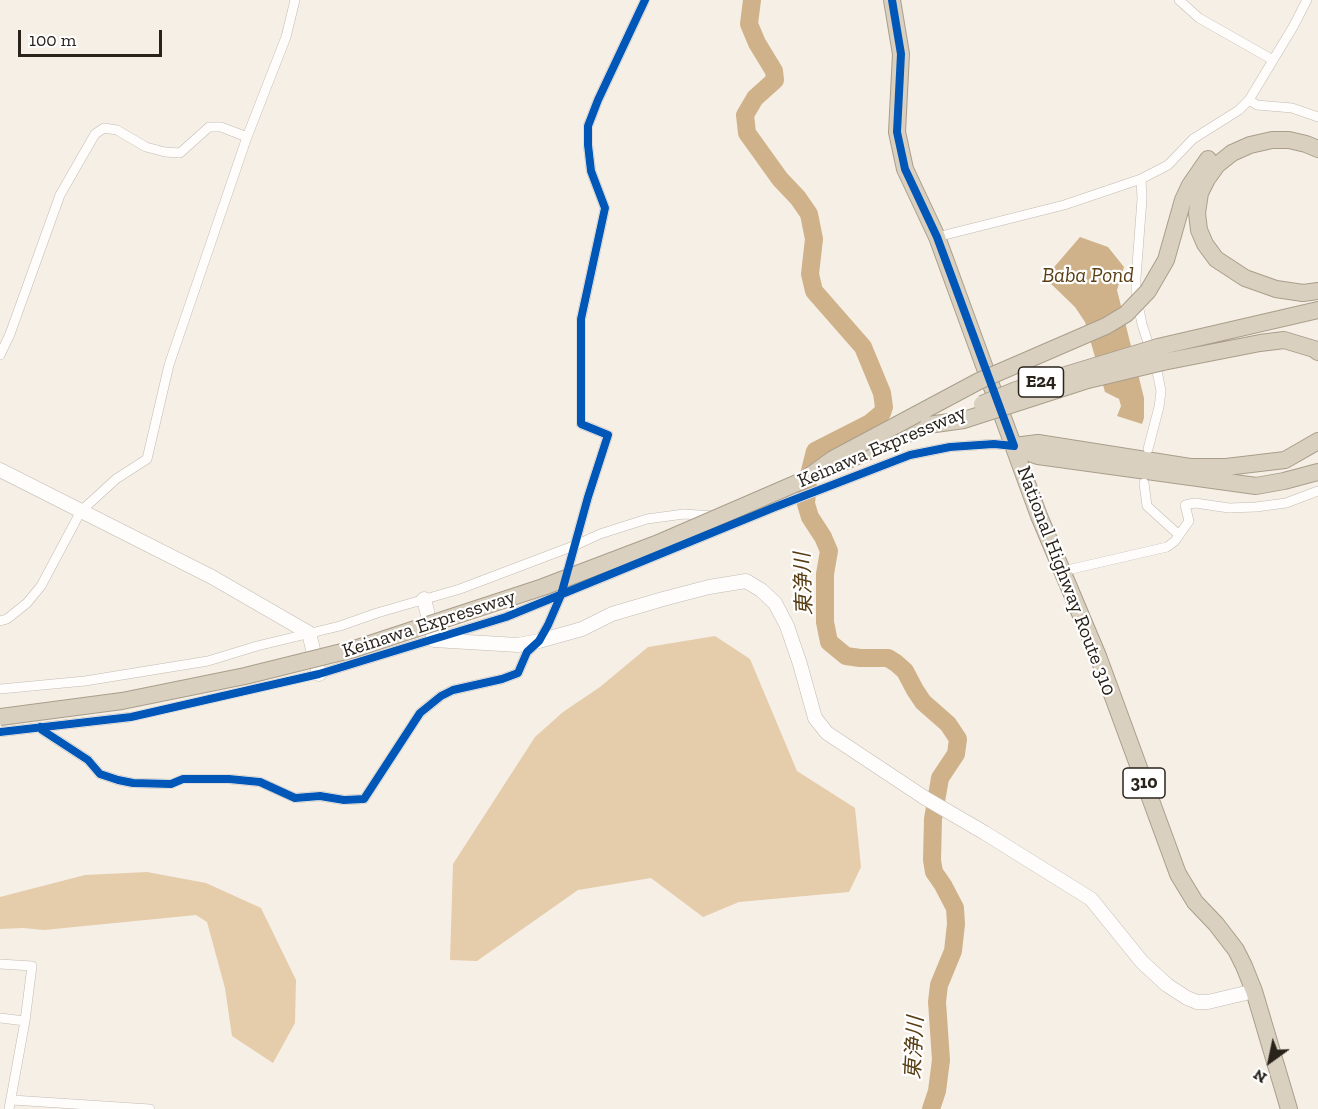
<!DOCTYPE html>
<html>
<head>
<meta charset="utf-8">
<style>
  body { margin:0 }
  #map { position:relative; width:1318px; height:1109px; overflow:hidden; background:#f6efe6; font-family:"Zilla Slab",serif }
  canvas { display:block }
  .north { position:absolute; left:1240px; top:1031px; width:60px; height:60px; -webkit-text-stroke:4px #fff; paint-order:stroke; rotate:213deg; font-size:16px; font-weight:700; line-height:24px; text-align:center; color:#29231c }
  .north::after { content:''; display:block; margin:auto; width:21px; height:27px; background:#29231c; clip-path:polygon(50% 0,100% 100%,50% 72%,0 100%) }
  .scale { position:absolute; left:18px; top:30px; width:144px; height:27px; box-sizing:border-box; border:3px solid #29231c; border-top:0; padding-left:8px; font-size:18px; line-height:21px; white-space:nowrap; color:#29231c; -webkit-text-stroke:4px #fff; paint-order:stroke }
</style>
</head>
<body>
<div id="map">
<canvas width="1318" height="1109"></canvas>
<div class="north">N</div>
<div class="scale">100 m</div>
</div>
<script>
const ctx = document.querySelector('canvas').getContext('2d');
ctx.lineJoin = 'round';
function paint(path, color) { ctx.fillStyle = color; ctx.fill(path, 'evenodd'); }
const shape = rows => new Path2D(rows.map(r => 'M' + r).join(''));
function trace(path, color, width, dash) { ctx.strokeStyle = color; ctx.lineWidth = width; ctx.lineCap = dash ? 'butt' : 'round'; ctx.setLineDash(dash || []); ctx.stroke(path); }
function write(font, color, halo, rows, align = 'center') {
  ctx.font = font + ' "Zilla Slab","Noto Sans JP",serif'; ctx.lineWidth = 4.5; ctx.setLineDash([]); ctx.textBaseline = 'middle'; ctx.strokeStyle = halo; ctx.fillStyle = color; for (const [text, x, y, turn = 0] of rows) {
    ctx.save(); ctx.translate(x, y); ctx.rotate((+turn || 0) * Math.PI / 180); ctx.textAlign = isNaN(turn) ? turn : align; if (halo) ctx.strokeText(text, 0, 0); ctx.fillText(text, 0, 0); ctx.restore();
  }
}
const forest = shape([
  [715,636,750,659,797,771,855,808,861,867,849,892,739,902,703,917,651,878,578,890,477,961,450,960,453,864,535,737,563,712,600,687,648,647],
  [147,872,206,883,261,908,296,980,295,1023,273,1063,232,1036,225,988,207,922,196,915,44,930,23,928,0,929,0,897,85,875]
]);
const water = shape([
  [1080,237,1108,247,1124,267,1117,290,1144,398,1144,418,1142,424,1117,416,1121,406,1119,399,1105,392,1085,322,1075,307,1047,280,1049,273]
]);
const river = shape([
  [752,0,749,24,757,43,774,71,775,80,755,98,745,115,747,133,780,179,798,198,809,214,814,239,810,274,814,291,863,347,882,393,884,407,882,413,870,423,815,451,808,479,806,504,810,517,823,537,829,551,825,574,825,622,829,642,846,656,860,658,888,658,896,663,905,671,915,690,923,702,948,724,958,739,956,754,940,778,933,819,932,860,934,872,943,885,955,908,956,924,953,951,939,985,937,1002,941,1060,937,1091,931,1109]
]);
const street = shape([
  [1179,0,1199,18,1273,60],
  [1249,100,1293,27,1307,0],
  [1141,179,1142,199,1136,278,1136,295,1142,324,1157,371,1161,391,1159,407,1148,449],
  [937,237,1064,205,1141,179,1168,165,1193,139,1239,110,1249,100,1257,105,1292,108,1318,117],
  [0,355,10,334,60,195,95,134,104,128,117,130,146,147,165,152,180,153,209,127,221,127,247,137],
  [1144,483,1147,506,1179,535],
  [1063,571,1167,547,1175,541,1189,521,1185,505,1195,503,1229,508,1256,507,1286,503,1318,491],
  [0,621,7,619,27,603,41,586,81,511,116,479,147,459,169,365,247,137,286,37,295,0],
  [0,689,85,681,208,661,257,646,340,626,377,613,460,589,576,545,600,534,647,519,684,514,714,516],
  [40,727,42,730,88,760,100,774,118,780,133,783,171,784,183,779,229,779,260,782,295,798,320,796,344,800,364,799,420,713,441,696,453,690,502,679,518,673,527,652,539,641,548,625,561,595,588,497,608,435,581,424,581,319,605,208,591,171,588,145,588,126,598,100,645,0],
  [0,732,131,717,319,674,506,617,775,507,910,455,950,447,994,444,1014,446],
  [0,964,32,966,25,1021,0,1018],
  [12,1100,150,1109],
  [9,1109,25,1021]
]);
const secondary = shape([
  [0,470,212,577,309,633,319,674],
  [424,599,434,640,518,645,539,641,582,629,612,614,663,599,709,587,746,581,761,590,775,603,787,626,800,664,815,718,827,733,925,798,985,833,1091,899,1142,962,1167,985,1187,998,1197,1002,1208,1002,1254,991]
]);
const highway = shape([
  [892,0,901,54,897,132,905,169,937,237,1039,516,1098,656,1178,874,1195,902,1216,924,1236,950,1244,966,1254,991,1289,1109],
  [1318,149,1306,144,1289,140,1272,140,1250,145,1232,153,1217,165,1207,179,1200,193,1197,213,1199,230,1205,244,1216,259,1245,278,1276,289,1303,293,1318,291],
  [1148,291,1166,260,1183,200,1190,185,1208,159],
  [1158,347,1318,310],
  [1163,362,1260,343,1284,340,1314,349,1318,352],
  [1014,446,1038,443,1190,467,1226,467,1285,460,1318,441],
  [1017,448,1038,456,1256,486,1284,481,1318,472],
  [830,468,928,425]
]);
const highwayBridge = shape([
  [982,404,1016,390,1158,347],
  [928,425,964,420,1088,380,1163,362],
  [0,717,122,701,245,676,354,649,543,587,656,544,804,480,833,459,979,381,1106,326,1126,314,1148,291]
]);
const cycleway = shape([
  [40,727,42,730,88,760,100,774,118,780,133,783,171,784,183,779,229,779,260,782,295,798,320,796,344,800,364,799,420,713,441,696,453,690,502,679,518,673,527,652,539,641,548,625,561,595,588,497,608,435,581,424,581,319,605,208,591,171,588,145,588,126,598,100,645,0],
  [0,732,131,717,319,674,506,617,775,507,910,455,950,447,994,444,1014,446,937,237,905,169,897,132,901,54,892,0]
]);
const shields = [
  [1041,382,45],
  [1144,783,42]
];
const shieldNames = [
  ["E24",1041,382],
  ["310",1144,783]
];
const streetNames = [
  ["Keinawa Expressway",882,447,-23],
  ["National Highway Route 310",1066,581,69],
  ["Keinawa Expressway",429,624,-18]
];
const waterNames = [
  ["Baba Pond",1088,276],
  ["東浄川",804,584,-92],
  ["東浄川",915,1048,-87]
];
paint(forest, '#e5ccaa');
paint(water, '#d0b28a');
trace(river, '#d0b28a', 18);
trace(street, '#c2bbb3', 10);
trace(secondary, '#c2bbb3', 15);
trace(highway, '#aa9e8a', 18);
trace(street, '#fefdfb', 9);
trace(secondary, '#fefdfb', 14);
trace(highway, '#d9d0c0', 16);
trace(highwayBridge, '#aa9e8a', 18, []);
trace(highwayBridge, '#d9d0c0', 16);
trace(cycleway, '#0057b8', 8);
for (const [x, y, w] of shields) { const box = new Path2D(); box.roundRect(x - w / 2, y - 15, w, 30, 4.5); ctx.fillStyle = '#fff'; ctx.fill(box); trace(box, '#29231c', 1.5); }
write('bold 18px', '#29231c', null, shieldNames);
write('20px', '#29231c', '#fff', streetNames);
write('italic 21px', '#593e13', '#fff', waterNames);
</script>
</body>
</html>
